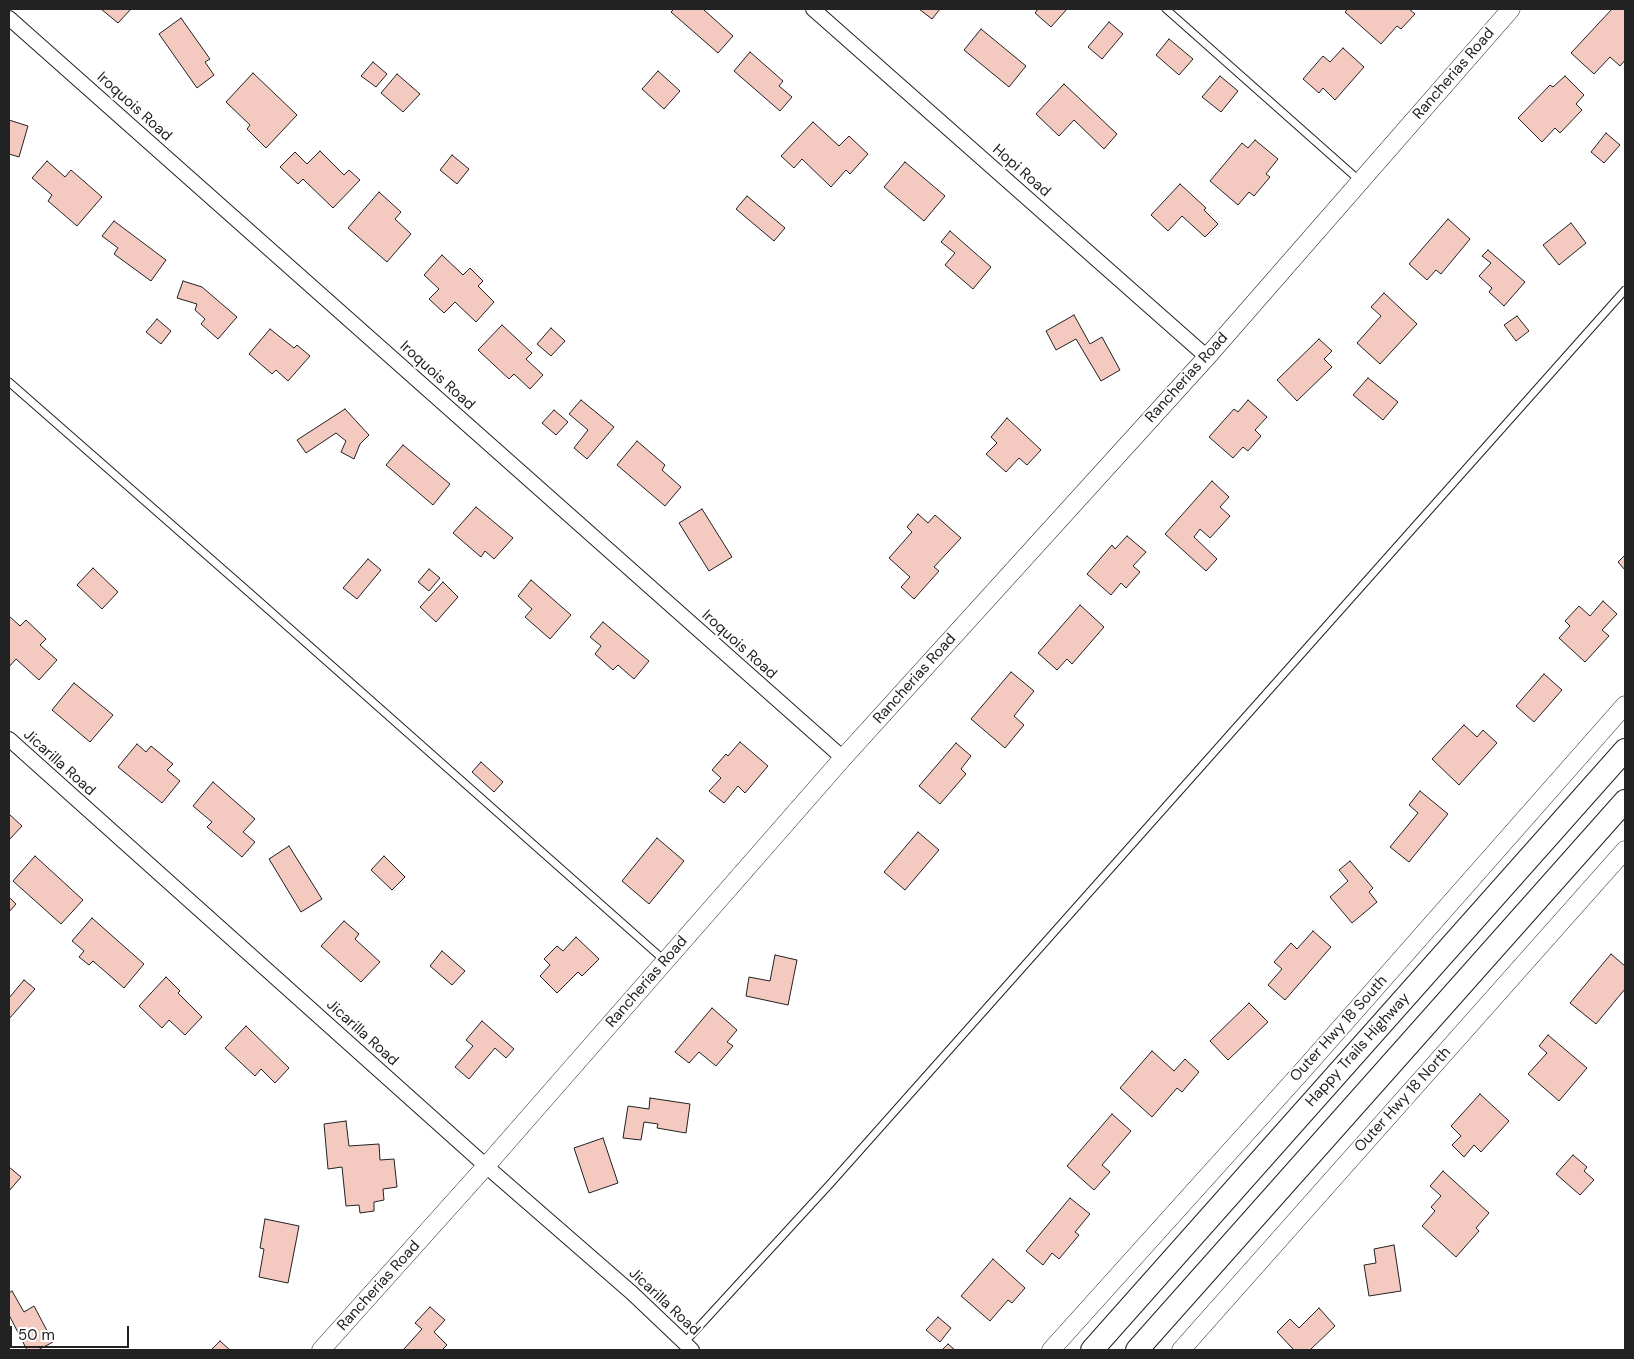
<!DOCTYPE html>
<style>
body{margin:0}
#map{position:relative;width:1634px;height:1359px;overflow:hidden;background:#fff;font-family:"DM Sans",sans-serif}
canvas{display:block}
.frame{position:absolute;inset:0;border:10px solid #222;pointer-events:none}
.scale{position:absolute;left:10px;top:1326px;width:119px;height:22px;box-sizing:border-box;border:2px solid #222;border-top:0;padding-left:6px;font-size:15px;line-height:18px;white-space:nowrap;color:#222;-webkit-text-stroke:4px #fff;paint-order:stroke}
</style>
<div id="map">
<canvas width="1634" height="1359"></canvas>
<div class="frame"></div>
<div class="scale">50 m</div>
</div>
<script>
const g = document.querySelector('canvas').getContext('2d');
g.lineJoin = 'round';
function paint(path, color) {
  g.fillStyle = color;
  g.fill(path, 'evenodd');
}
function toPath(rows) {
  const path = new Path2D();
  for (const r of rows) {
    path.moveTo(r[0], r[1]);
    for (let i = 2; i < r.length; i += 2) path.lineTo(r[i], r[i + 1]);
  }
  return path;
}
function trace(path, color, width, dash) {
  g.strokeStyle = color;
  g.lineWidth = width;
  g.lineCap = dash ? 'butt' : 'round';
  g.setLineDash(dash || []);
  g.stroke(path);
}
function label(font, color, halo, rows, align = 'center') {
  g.font = font + ' "DM Sans",sans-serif';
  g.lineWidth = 4;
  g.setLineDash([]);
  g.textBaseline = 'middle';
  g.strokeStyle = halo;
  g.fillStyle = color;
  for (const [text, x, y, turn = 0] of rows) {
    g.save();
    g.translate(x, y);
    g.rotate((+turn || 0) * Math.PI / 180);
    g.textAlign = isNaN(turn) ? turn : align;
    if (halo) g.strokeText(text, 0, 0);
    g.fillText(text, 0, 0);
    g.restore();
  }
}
const building = toPath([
 [101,9,131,9,118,23,101,9],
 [674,9,703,9,733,36,718,53,671,12,674,9],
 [919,9,940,9,932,19,919,9],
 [1038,9,1067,9,1051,27,1035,13,1038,9],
 [1348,9,1409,9,1415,14,1401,29,1397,26,1381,44,1345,12,1348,9],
 [1612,9,1625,9,1625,60,1620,66,1610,57,1594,74,1571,53,1612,9],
 [181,18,210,59,205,62,214,75,197,88,159,34,181,18],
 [1109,22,1123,34,1102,59,1088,47,1109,22],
 [981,29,1026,66,1009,87,964,50,981,29],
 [1169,39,1193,59,1179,75,1156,55,1169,39],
 [1343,48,1364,67,1335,100,1323,88,1319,93,1303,79,1323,56,1330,62,1343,48],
 [750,52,783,81,779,86,792,97,780,111,734,71,750,52],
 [373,62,387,74,376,87,361,76,373,62],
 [658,71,680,91,664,109,642,89,658,71],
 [253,73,297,115,266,148,247,129,250,125,226,102,253,73],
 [397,74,420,94,403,112,381,93,397,74],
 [1220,76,1238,91,1221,112,1202,97,1220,76],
 [1565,76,1584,95,1576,104,1582,110,1560,133,1555,128,1542,142,1518,118,1550,85,1553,87,1565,76],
 [1064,84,1117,134,1104,149,1074,120,1059,136,1036,114,1064,84],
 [9,120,28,126,19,157,9,154,9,120],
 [813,122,839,146,849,136,868,154,850,174,846,170,831,187,802,159,794,168,781,156,813,122],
 [1606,133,1620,145,1604,163,1591,152,1606,133],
 [1255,140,1278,159,1266,174,1270,177,1254,196,1249,192,1238,205,1210,181,1242,143,1248,148,1255,140],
 [320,151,344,175,349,170,360,180,333,208,303,179,298,184,280,167,295,152,307,164,320,151],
 [452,155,469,169,457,184,440,170,452,155],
 [47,161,65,177,71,170,102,197,77,226,48,201,52,195,32,178,47,161],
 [905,162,945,196,924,221,884,187,905,162],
 [1180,184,1206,208,1204,210,1218,224,1205,237,1182,216,1168,231,1151,215,1180,184],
 [379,192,401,212,395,219,411,234,387,262,348,228,379,192],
 [747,196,785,228,774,241,736,209,747,196],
 [1448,219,1470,239,1441,274,1436,270,1427,280,1409,264,1448,219],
 [114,221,166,260,151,281,114,254,118,248,102,236,114,221],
 [1571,223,1586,243,1559,265,1543,245,1571,223],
 [950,231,991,267,973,289,945,265,955,253,941,242,950,231],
 [1488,250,1525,282,1504,306,1489,292,1492,288,1479,276,1491,263,1482,256,1488,250],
 [442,255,463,275,470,268,483,281,478,286,494,302,476,322,455,302,444,313,429,299,439,289,424,275,442,255],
 [183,281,202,287,237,317,218,339,201,324,205,319,195,310,197,304,177,298,183,281],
 [1384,293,1417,324,1380,364,1357,343,1381,316,1371,307,1384,293],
 [1074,315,1090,344,1102,337,1120,370,1101,381,1076,339,1056,350,1046,331,1074,315],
 [1517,316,1529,331,1516,341,1504,325,1517,316],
 [157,319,171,331,161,344,146,332,157,319],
 [502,325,532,353,526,359,543,375,530,389,514,374,509,379,478,350,502,325],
 [551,328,565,341,551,356,537,344,551,328],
 [270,329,294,348,297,345,310,356,288,381,276,370,272,374,249,354,270,329],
 [1319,339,1332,351,1324,359,1332,367,1297,401,1277,380,1319,339],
 [1368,378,1398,402,1383,420,1353,395,1368,378],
 [581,400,614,427,587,459,574,448,588,430,569,414,581,400],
 [1248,400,1267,417,1255,430,1261,436,1248,451,1243,447,1233,458,1209,437,1234,409,1238,412,1248,400],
 [345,409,369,435,360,444,354,459,341,452,346,441,336,433,306,453,297,440,345,409],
 [554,410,568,422,556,435,542,423,554,410],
 [1007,418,1041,450,1027,465,1019,458,1006,472,986,454,997,443,991,437,1007,418],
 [637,441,665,465,662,470,681,487,665,506,617,465,637,441],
 [403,445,450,484,433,505,386,465,403,445],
 [1212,481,1229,497,1220,507,1230,516,1210,538,1200,529,1194,537,1217,559,1206,571,1165,534,1212,481],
 [476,507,513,538,494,559,485,551,481,557,453,533,476,507],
 [702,509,732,557,709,571,679,523,702,509],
 [918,514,928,523,935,515,961,538,934,567,939,571,914,599,901,587,910,577,889,558,912,532,907,527,918,514],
 [1127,536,1146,552,1133,566,1140,572,1126,588,1121,583,1111,595,1087,574,1112,545,1115,549,1127,536],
 [1625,555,1625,570,1618,562,1625,555],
 [368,559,381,570,357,599,343,588,368,559],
 [93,568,118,592,102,609,77,585,93,568],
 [429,569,440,578,429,591,418,582,429,569],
 [531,580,571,615,550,639,525,617,532,609,518,596,531,580],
 [443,582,458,597,436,622,420,607,443,582],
 [1603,601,1617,614,1602,630,1609,636,1585,662,1559,638,1570,626,1565,621,1579,606,1590,616,1603,601],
 [1080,605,1104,627,1072,664,1067,659,1057,670,1038,653,1080,605],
 [9,616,20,626,26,620,46,639,40,645,57,660,39,680,16,659,9,667,9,616],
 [603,622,649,661,634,679,618,665,613,670,595,654,601,646,590,637,603,622],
 [1011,672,1034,691,1014,716,1024,725,1005,748,971,719,1011,672],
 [1544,674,1562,690,1534,722,1516,706,1544,674],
 [74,683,113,715,90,742,52,710,74,683],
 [1464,725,1477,737,1483,730,1497,743,1459,785,1432,759,1464,725],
 [740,742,768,766,745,793,738,786,724,803,709,791,721,778,712,770,726,754,728,756,740,742],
 [956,743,971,756,961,769,966,774,940,804,919,786,956,743],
 [137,744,146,752,151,746,173,764,167,770,180,781,162,803,118,767,137,744],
 [481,762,503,782,494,792,472,772,481,762],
 [213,782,255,819,243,832,255,842,242,857,207,827,212,822,193,806,213,782],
 [1420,791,1448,814,1409,862,1390,847,1418,813,1409,805,1420,791],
 [9,814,22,826,9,840,9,814],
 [918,832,939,850,905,890,884,872,918,832],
 [657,838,684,861,649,904,622,881,657,838],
 [289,846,322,899,301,912,269,859,289,846],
 [35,856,83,900,61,924,13,881,35,856],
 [384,856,405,877,392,890,371,870,384,856],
 [1350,861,1373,888,1369,892,1377,902,1352,923,1330,897,1348,881,1339,870,1350,861],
 [9,897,16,904,9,912,9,897],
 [92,918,144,964,124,988,93,961,89,965,79,957,84,951,72,941,92,918],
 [344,921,359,934,355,939,380,962,361,982,321,946,344,921],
 [1313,931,1331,947,1285,1000,1268,985,1282,969,1274,962,1291,943,1297,949,1313,931],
 [576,937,599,959,582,976,578,972,557,993,540,976,550,965,544,959,557,946,563,951,576,937],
 [442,951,465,971,452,985,430,966,442,951],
 [1611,954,1625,966,1625,989,1596,1024,1570,1003,1611,954],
 [775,955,797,960,788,1005,746,996,749,977,770,981,775,955],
 [166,977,180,991,178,993,202,1017,185,1035,169,1020,162,1028,139,1006,166,977],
 [24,980,35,989,9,1019,9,998,24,980],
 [1249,1003,1268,1022,1228,1060,1210,1041,1249,1003],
 [712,1008,737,1030,727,1042,733,1046,716,1066,699,1052,689,1063,675,1052,712,1008],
 [482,1021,514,1049,506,1058,495,1048,469,1079,455,1067,473,1046,466,1040,482,1021],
 [246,1026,289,1068,275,1083,261,1069,255,1076,225,1048,246,1026],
 [1548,1035,1587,1068,1559,1101,1528,1074,1547,1053,1539,1046,1548,1035],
 [1152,1051,1174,1071,1185,1059,1199,1072,1182,1092,1177,1088,1152,1117,1120,1088,1152,1051],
 [1480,1094,1509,1121,1481,1152,1474,1145,1464,1157,1452,1145,1461,1136,1451,1126,1480,1094],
 [650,1098,690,1104,686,1133,657,1128,658,1124,644,1122,641,1140,623,1138,628,1106,649,1109,650,1098],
 [1112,1114,1131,1131,1102,1165,1110,1172,1094,1190,1067,1166,1112,1114],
 [346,1121,349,1146,379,1144,380,1160,394,1159,397,1187,383,1189,384,1200,374,1202,374,1211,360,1213,359,1205,346,1206,342,1167,328,1169,324,1124,346,1121],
 [603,1138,618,1183,589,1193,574,1148,603,1138],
 [1573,1155,1587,1167,1584,1171,1594,1180,1580,1195,1556,1174,1573,1155],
 [9,1167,21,1177,9,1191,9,1167],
 [1443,1171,1489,1213,1476,1228,1479,1231,1456,1257,1422,1226,1435,1211,1431,1207,1441,1196,1430,1186,1443,1171],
 [1070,1198,1090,1214,1075,1232,1079,1235,1059,1259,1052,1253,1043,1265,1026,1251,1070,1198],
 [265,1219,299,1226,288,1283,259,1277,264,1249,260,1248,265,1219],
 [1394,1245,1401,1291,1369,1296,1364,1265,1376,1263,1374,1249,1394,1245],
 [993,1259,1025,1288,1012,1303,1008,1300,990,1321,961,1296,993,1259],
 [12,1291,24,1312,34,1306,53,1342,38,1350,27,1350,9,1315,9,1293,12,1291],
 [430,1307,445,1320,434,1332,447,1345,442,1350,403,1350,422,1329,415,1323,430,1307],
 [1319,1308,1335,1326,1310,1350,1294,1350,1277,1332,1290,1319,1299,1328,1319,1308],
 [938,1317,951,1328,940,1342,926,1330,938,1317],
 [220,1341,230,1350,211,1350,220,1341],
 [948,1344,955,1350,942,1350,948,1344]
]);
const service = toPath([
 [1166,9,1360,181],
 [9,382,252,595,664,960],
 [684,1343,830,1184,1625,290]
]);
const minor = toPath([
 [813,9,1207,357],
 [9,18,843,758],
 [9,739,486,1166,632,1293,692,1350]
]);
const tertiary = toPath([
 [321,1350,486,1166,843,758,1207,357,1511,9],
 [1051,1350,1305,1068,1625,705],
 [1181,1350,1625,850]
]);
const primary = toPath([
 [1092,1350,1625,750],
 [1137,1350,1625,801]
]);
const streetNames = [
 ["Rancherias Road",1454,74,-49],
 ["Iroquois Road",134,107,42],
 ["Hopi Road",1021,171,41],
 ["Iroquois Road",437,376,42],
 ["Rancherias Road",1187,378,-48],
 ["Iroquois Road",739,645,42],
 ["Rancherias Road",915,679,-48],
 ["Jicarilla Road",59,763,42],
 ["Rancherias Road",647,982,-49],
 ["Outer Hwy 18 South",1339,1029,-48],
 ["Jicarilla Road",362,1033,42],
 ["Happy Trails Highway",1358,1050,-48],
 ["Outer Hwy 18 North",1403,1100,-48],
 ["Rancherias Road",379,1286,-48],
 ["Jicarilla Road",664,1302,43]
];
paint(building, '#f3c9c0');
trace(building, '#222', 1);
trace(service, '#222', 9);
trace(minor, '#222', 16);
trace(tertiary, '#222', 19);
trace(primary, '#222', 24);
trace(service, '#fff', 7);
trace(minor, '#fff', 14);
trace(tertiary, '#fff', 18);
trace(primary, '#fff', 22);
label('15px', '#222', '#fff', streetNames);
</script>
